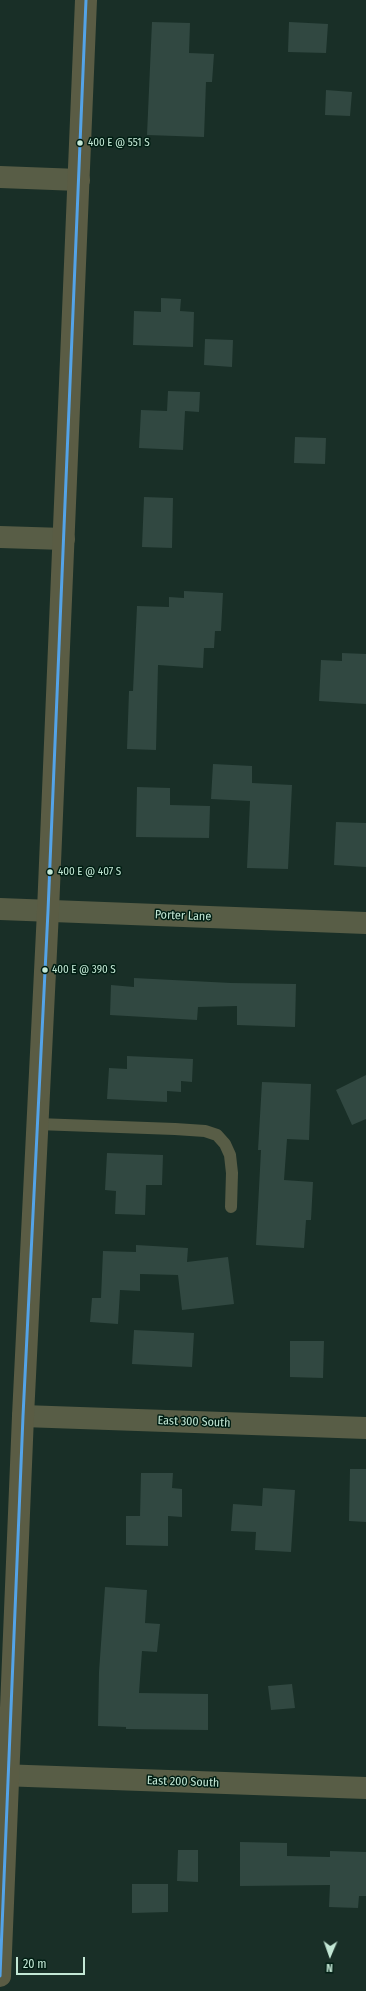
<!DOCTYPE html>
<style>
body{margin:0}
#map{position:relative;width:366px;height:1991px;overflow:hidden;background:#192f27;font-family:"Fira Sans Condensed",sans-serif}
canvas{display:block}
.north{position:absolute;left:310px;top:1935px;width:40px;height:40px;-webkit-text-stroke:3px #001e13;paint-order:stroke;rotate:182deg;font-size:11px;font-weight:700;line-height:16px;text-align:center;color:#c3e7d5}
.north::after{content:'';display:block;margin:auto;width:14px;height:18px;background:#c3e7d5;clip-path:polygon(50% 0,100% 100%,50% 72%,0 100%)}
.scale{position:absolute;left:16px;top:1957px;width:69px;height:18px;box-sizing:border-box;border:2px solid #c3e7d5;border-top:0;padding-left:5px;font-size:12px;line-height:14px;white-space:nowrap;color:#c3e7d5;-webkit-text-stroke:3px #001e13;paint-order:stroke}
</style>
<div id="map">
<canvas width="366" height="1991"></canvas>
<div class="north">N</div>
<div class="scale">20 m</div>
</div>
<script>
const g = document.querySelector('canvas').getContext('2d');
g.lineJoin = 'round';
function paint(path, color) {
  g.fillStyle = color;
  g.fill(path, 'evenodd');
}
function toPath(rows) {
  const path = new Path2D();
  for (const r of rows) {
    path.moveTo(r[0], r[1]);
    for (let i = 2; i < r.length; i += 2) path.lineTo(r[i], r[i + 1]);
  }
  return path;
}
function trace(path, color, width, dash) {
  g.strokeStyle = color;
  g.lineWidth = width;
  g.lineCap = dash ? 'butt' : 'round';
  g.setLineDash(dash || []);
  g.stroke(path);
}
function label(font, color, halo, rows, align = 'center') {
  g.font = font + ' "Fira Sans Condensed",sans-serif';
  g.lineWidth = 3;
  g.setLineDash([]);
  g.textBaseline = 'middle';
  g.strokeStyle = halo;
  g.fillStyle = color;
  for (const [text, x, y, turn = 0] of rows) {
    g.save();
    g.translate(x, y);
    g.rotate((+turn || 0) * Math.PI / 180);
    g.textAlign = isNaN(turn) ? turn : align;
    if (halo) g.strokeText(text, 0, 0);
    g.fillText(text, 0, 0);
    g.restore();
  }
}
const building = toPath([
 [152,22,190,23,189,53,214,54,212,82,206,82,204,137,147,135],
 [289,22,328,24,326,53,288,52],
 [326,90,352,92,350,116,325,115],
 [161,298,181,299,180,311,194,312,193,347,133,345,134,311,161,312],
 [205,339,233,340,232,367,204,365],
 [168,391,200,392,199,412,185,411,183,450,139,448,141,410,167,411],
 [295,437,326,438,325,464,294,463],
 [144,497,173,498,172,548,142,547],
 [184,591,223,593,221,631,215,631,214,648,204,648,203,668,158,665,156,750,127,749,129,691,133,691,137,606,169,607,169,597,184,598],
 [342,653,366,654,366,704,319,701,321,660,342,661],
 [213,764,252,766,252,783,292,785,288,869,247,868,250,801,211,799],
 [137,787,170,788,170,805,210,806,209,838,136,837],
 [336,822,366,823,366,867,334,865],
 [134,978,231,983,296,984,295,1027,237,1025,237,1006,198,1007,197,1020,110,1015,111,985,134,987],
 [127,1056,193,1059,192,1082,181,1081,181,1092,167,1091,167,1102,107,1099,109,1068,127,1069],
 [366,1075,366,1119,352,1125,336,1090],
 [262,1082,311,1084,309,1140,287,1139,284,1180,313,1182,311,1220,306,1220,304,1248,256,1245,261,1150,258,1150],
 [107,1153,163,1155,162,1185,146,1185,145,1215,115,1214,116,1191,105,1190],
 [136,1245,188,1248,187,1262,228,1257,234,1304,182,1310,178,1275,140,1274,140,1291,120,1290,118,1324,90,1322,92,1298,101,1298,103,1251,136,1252],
 [134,1330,194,1333,192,1367,132,1364],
 [290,1341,324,1341,323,1378,290,1377],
 [350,1469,366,1469,366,1522,349,1521],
 [141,1473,173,1473,172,1488,182,1489,182,1517,168,1516,168,1546,126,1545,126,1516,140,1516],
 [263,1488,295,1490,291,1552,255,1550,256,1532,231,1531,233,1504,262,1506],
 [105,1587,147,1590,145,1623,160,1624,157,1652,142,1651,139,1693,208,1694,208,1730,126,1729,126,1727,98,1726,99,1672],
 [292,1684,295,1708,271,1710,268,1686],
 [240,1842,287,1843,287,1856,330,1857,330,1851,366,1852,366,1896,359,1896,358,1908,329,1907,330,1885,240,1886],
 [178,1850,198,1850,198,1882,177,1881],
 [132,1884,168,1884,168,1912,132,1913]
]);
const lane = toPath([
 [37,1124,175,1129,205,1131,217,1135,225,1144,230,1155,232,1173,231,1207]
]);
const street = toPath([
 [0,177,79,180],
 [0,537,64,539],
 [0,909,366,923],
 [23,1416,366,1428],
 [0,1775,366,1788]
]);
const secondary = toPath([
 [0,1976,23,1416,48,911,86,0]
]);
const bus1 = toPath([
 [0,1976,23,1416,48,911,86,0]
]);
const markers = [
 [80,143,3.5,"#c3e7d5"],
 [50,872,3.5,"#c3e7d5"],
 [45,970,3.5,"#c3e7d5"]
];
const busNames = [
 ["400 E @ 551 S",88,143],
 ["400 E @ 407 S",58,872],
 ["400 E @ 390 S",52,970]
];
const streetNames = [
 ["Porter Lane",183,916,2],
 ["East 300 South",194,1422,2],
 ["East 200 South",183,1782,2]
];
paint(building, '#314841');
trace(lane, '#585d46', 12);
trace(street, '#585d46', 22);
trace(secondary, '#5a5c44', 22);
trace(bus1, '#53a3e8', 3);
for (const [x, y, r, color] of markers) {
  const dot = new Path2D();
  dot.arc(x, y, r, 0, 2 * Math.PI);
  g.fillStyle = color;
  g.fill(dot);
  trace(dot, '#001e13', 1.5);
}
label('11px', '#c3e7d5', '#001e13', busNames, 'left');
label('12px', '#c3e7d5', '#001e13', streetNames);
</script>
